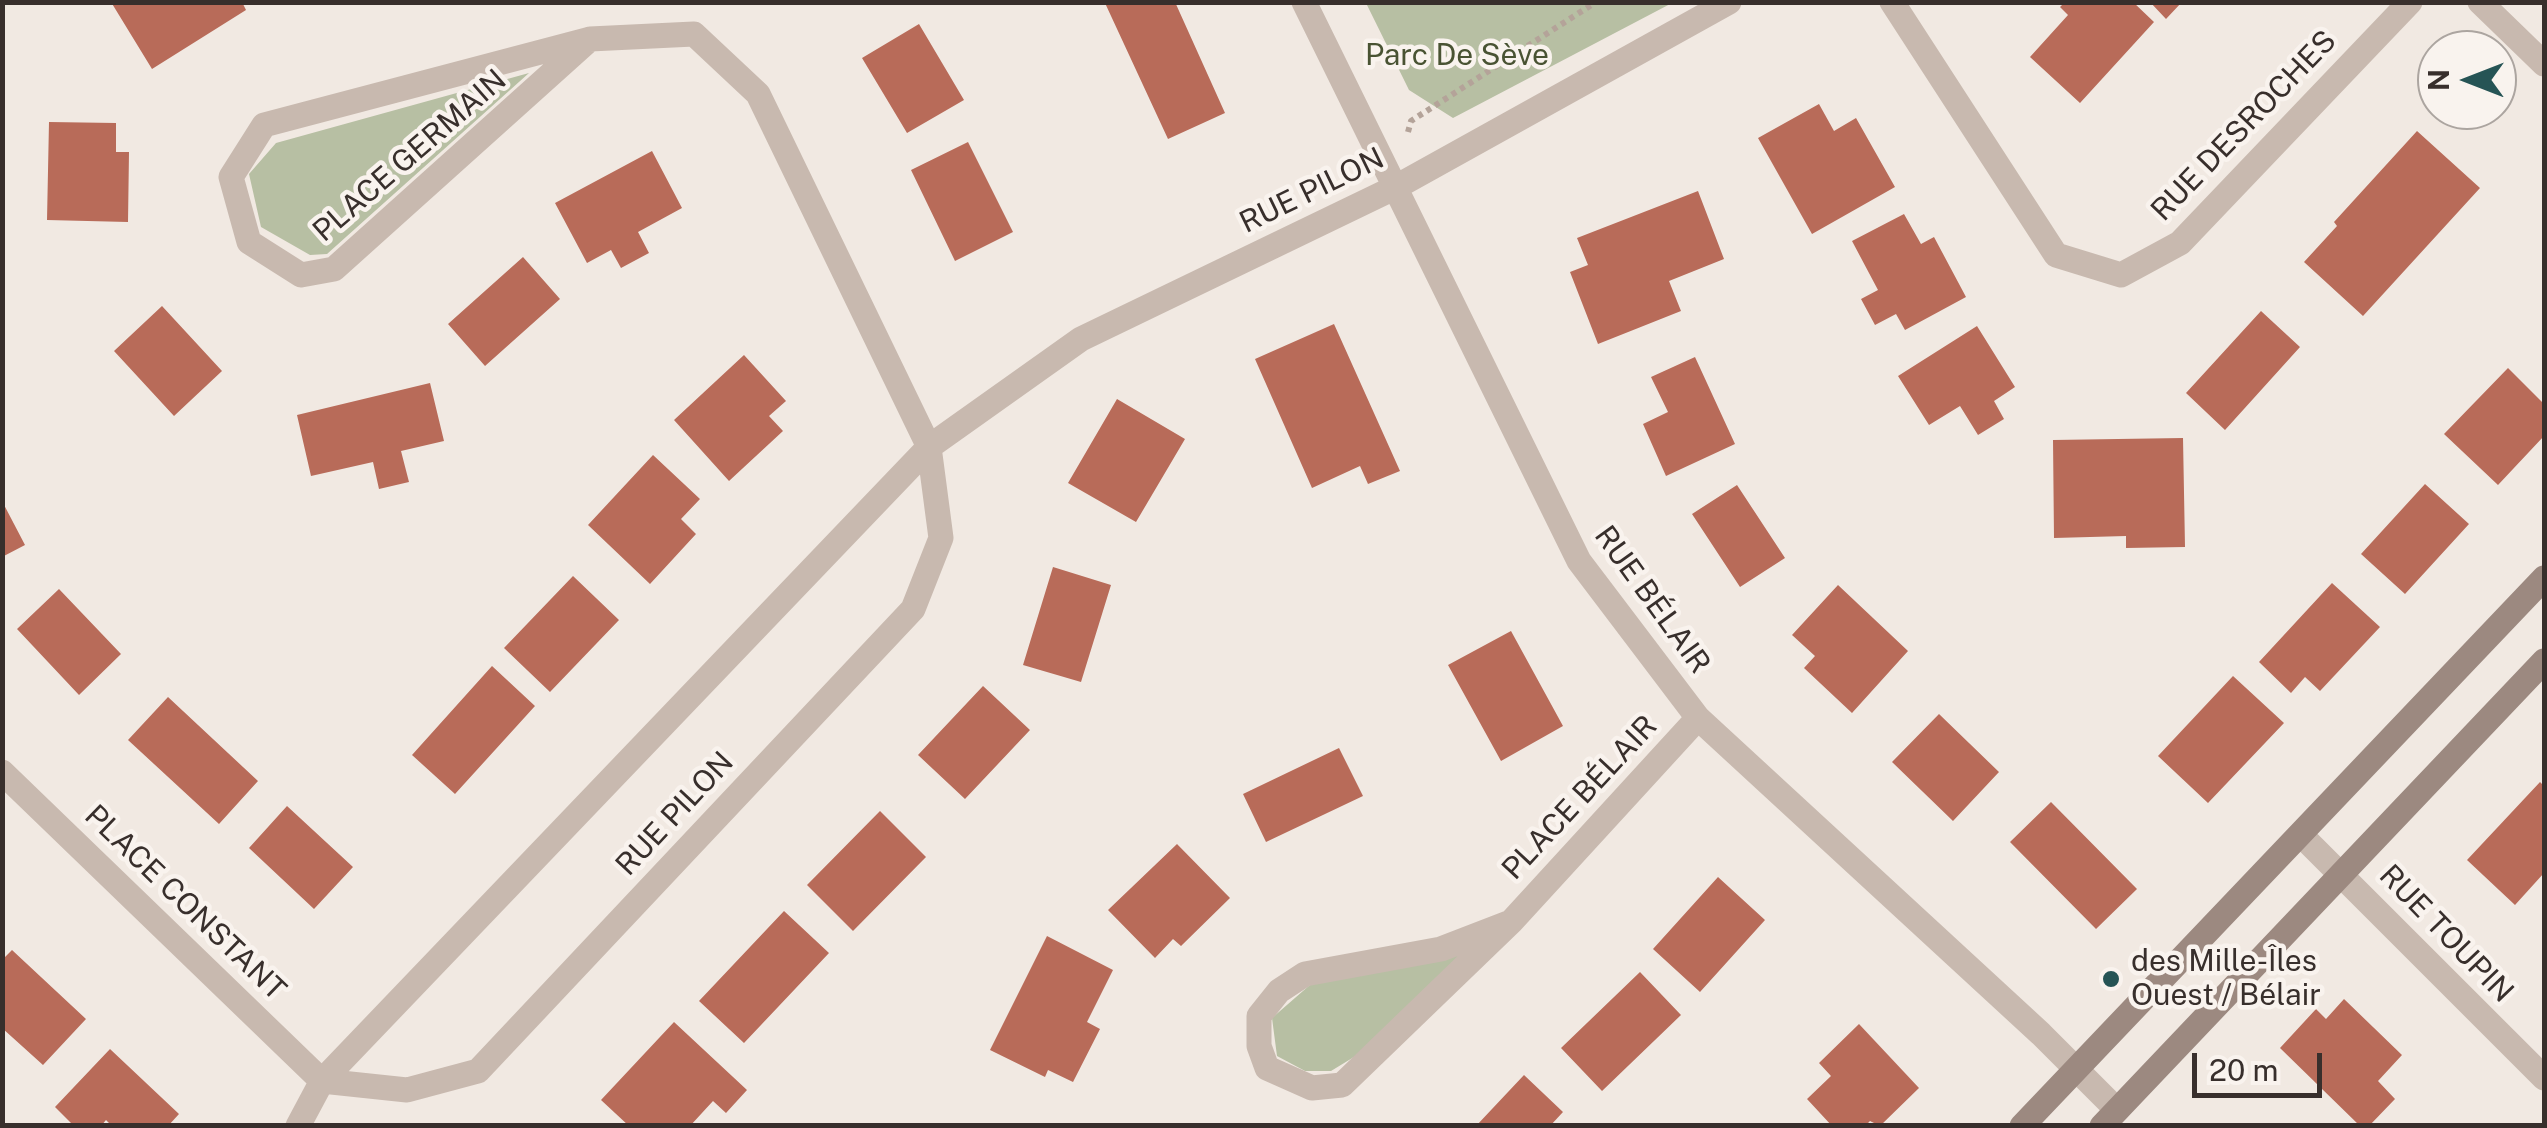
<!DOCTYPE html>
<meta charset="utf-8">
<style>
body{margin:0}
#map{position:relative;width:2547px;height:1128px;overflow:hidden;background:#f1e9e2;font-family:"Public Sans",sans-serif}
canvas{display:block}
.frame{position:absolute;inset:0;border:5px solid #382f2c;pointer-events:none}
.north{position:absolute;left:2417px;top:30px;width:100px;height:100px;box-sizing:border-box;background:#f9f3ee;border:2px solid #aca5a0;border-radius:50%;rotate:270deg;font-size:28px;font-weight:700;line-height:40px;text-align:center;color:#382f2c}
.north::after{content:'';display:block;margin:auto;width:35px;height:45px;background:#265455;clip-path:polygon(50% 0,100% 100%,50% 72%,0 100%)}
.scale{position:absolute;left:2192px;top:1053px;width:130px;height:45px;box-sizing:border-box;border:5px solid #382f2c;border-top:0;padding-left:12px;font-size:30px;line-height:35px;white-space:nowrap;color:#382f2c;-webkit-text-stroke:8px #f9f3ee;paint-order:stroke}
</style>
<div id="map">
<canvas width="2547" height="1128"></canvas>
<div class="frame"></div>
<div class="north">N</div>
<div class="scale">20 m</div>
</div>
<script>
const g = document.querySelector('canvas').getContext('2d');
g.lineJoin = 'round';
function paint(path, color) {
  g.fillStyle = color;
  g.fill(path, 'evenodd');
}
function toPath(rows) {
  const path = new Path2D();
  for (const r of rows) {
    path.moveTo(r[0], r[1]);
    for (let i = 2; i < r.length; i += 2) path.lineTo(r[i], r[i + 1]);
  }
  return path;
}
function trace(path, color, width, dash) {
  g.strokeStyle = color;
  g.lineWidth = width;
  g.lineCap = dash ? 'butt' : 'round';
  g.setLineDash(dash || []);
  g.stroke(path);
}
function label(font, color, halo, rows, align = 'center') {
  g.font = font + ' "Public Sans",sans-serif';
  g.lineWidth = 9;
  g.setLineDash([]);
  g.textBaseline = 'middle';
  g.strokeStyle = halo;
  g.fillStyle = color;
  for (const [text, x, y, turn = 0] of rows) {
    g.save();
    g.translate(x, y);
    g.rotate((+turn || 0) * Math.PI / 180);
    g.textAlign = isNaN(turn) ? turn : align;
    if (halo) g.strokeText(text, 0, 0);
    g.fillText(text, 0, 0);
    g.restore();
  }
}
const green = toPath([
 [1366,3,1672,3,1453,118,1409,90],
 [529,73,327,254,310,255,261,227,249,174,276,143],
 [1474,946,1354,1057,1331,1071,1305,1071,1277,1056,1272,1018,1311,984]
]);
const building = toPath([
 [111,2,242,2,246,10,152,69],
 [1175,2,1225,113,1168,139,1105,3],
 [2065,2,2133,2,2154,22,2080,103,2030,57,2068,15,2060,7],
 [2150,2,2182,2,2166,19],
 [919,24,964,100,907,133,862,58],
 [1819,104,1834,131,1856,118,1895,187,1812,234,1758,138],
 [49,122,116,123,116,152,129,152,128,222,47,220],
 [2417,131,2480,188,2363,316,2304,262,2337,226,2334,222],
 [968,142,1013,232,955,261,911,170],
 [652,151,682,208,638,232,649,253,621,268,611,250,587,263,555,203],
 [1698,191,1724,259,1669,281,1681,311,1598,344,1570,272,1588,265,1577,238],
 [1904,214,1921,244,1934,237,1966,297,1905,330,1896,314,1875,325,1861,299,1878,290,1852,241],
 [523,257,560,299,485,366,448,324],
 [162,306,222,371,174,416,114,351],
 [2261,311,2300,347,2225,430,2186,393],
 [1334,324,1400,471,1368,484,1360,466,1312,488,1255,359],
 [1977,326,2015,387,1994,401,2004,419,1978,435,1960,406,1929,425,1898,376],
 [744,355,786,401,769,416,783,431,729,481,674,420],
 [1695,357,1735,444,1666,476,1643,424,1668,412,1651,377],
 [2508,368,2544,404,2544,436,2498,485,2444,434],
 [430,383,444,441,401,451,409,482,379,489,373,462,311,476,297,415],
 [1117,399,1185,439,1136,522,1068,483],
 [2183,438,2185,547,2126,548,2126,536,2054,538,2053,440],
 [653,455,700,499,681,519,696,534,650,584,588,525],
 [2425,484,2469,524,2405,594,2361,554],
 [1737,485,1785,558,1740,587,1692,514],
 [2,501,25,545,2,557],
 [1053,567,1111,585,1081,682,1023,665],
 [573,576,619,620,550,692,504,648],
 [2332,583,2380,627,2320,691,2305,677,2291,693,2259,662],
 [1838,585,1908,651,1852,713,1804,668,1815,656,1792,635],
 [59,589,121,654,79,695,17,629],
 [1511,631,1563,726,1501,761,1448,665],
 [492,666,535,706,455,794,412,755],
 [2233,676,2284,723,2208,803,2158,756],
 [983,686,1030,730,965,799,918,755],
 [168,697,258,781,219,824,128,740],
 [1939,714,1999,772,1953,821,1892,762],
 [1339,748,1363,796,1266,842,1243,794],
 [2540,782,2544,786,2544,873,2515,905,2467,860],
 [2051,802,2137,889,2096,929,2010,842],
 [287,806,353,867,314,909,249,848],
 [880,811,926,857,853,931,807,885],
 [1177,844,1230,898,1181,946,1173,939,1155,958,1108,910],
 [1718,877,1765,920,1700,992,1653,949],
 [784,911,829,953,744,1043,699,1001],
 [1047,936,1113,970,1087,1022,1100,1029,1073,1082,1048,1070,1045,1077,990,1050],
 [12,950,86,1019,43,1065,2,1028,2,960],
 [1640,972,1681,1015,1602,1091,1561,1048],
 [2344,999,2402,1055,2378,1081,2395,1099,2369,1126,2360,1126,2280,1048,2316,1009,2326,1019],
 [674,1022,747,1090,726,1113,713,1101,690,1126,629,1126,601,1100],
 [1859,1024,1919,1088,1880,1126,1870,1121,1865,1126,1832,1126,1807,1099,1831,1076,1819,1063],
 [110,1049,179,1114,168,1126,112,1126,106,1120,101,1126,74,1126,55,1107],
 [1524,1075,1563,1112,1550,1126,1476,1126]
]);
const path = toPath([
 [1408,132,1411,121,1596,2]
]);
const street = toPath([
 [1304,2,1579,561,1698,718,2041,1034,2117,1110],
 [1892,2,2056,255,2121,275,2180,243,2410,2],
 [2480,2,2544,64],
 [2,772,322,1081,407,1090,478,1071,913,609,941,538,929,447,758,94,694,34,590,39,264,125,231,177,249,242,301,275,334,269,590,39],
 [2301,835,2544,1078],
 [1511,922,1342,1085,1312,1088,1267,1068,1259,1046,1259,1016,1279,991,1305,974,1441,949,1511,922,1698,718],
 [298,1126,322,1081,929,447,1081,339,1396,187,1729,2]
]);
const secondary = toPath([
 [2022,1126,2544,578],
 [2102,1126,2544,661]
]);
const markers = [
 [2111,979,10,"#265455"]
];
const parkNames = [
 ["Parc De Sève",1457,56]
];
const streetNames = [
 ["RUE DESROCHES",2244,126,-46],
 ["PLACE GERMAIN",410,156,-41],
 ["RUE PILON",1312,191,-26],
 ["RUE BÉLAIR",1652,600,54],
 ["PLACE BÉLAIR",1580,798,-47],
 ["RUE PILON",675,814,-47],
 ["PLACE CONSTANT",185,903,44],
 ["RUE TOUPIN",2446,934,46]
];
const poiNames = [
 ["des Mille-Îles",2131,962],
 ["Ouest / Bélair",2131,996]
];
paint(green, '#b7bfa3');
paint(building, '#b86b59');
trace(path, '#b4a399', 6, [5, 5]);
trace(street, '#c8b9af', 25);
trace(secondary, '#9c8980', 25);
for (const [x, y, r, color] of markers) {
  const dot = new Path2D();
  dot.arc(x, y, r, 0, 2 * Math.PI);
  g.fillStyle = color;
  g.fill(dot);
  trace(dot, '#f9f3ee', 4);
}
label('30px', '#495333', '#f9f3ee', parkNames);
label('30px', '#382f2c', '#f9f3ee', streetNames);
label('30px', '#382f2c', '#f9f3ee', poiNames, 'left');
</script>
